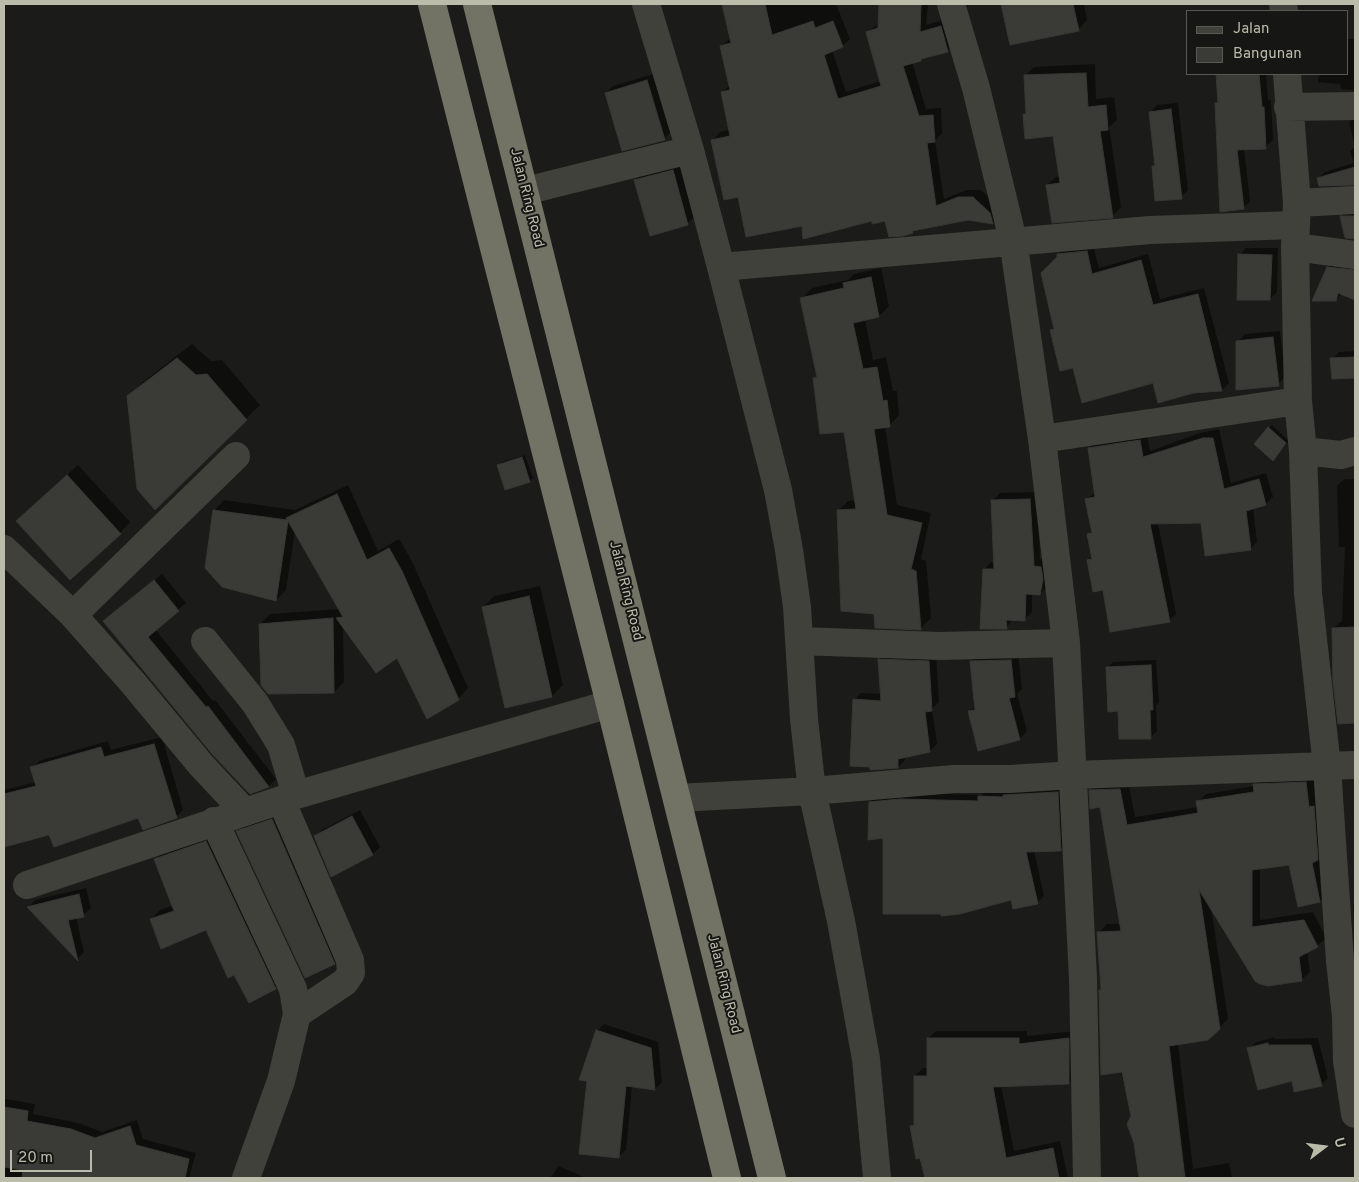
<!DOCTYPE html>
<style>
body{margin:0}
#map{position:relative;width:1359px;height:1182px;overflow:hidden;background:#1b1c19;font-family:Overpass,sans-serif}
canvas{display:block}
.frame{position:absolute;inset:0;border:5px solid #bcbcab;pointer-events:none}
.legend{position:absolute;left:1186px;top:10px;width:162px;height:65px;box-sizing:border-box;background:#161714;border:1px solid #585950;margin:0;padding:6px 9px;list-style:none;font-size:15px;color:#bcbcab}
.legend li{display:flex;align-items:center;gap:10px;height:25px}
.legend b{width:25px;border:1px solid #585950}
.north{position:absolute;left:1299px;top:1122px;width:50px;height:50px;-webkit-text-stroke:4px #161714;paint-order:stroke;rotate:75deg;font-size:14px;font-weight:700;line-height:20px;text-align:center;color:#bcbcab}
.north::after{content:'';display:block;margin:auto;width:18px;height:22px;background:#bcbcab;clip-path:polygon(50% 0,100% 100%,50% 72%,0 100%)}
.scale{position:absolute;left:10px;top:1150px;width:82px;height:22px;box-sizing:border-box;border:2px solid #bcbcab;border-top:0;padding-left:6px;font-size:15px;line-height:18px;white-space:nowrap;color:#bcbcab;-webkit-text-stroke:4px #161714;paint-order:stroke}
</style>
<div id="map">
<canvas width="1359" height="1182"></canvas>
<div class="frame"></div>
<ul class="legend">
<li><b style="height:6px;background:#40413a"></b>Jalan</li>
<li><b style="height:14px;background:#3a3b36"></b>Bangunan</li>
</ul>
<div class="north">U</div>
<div class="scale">20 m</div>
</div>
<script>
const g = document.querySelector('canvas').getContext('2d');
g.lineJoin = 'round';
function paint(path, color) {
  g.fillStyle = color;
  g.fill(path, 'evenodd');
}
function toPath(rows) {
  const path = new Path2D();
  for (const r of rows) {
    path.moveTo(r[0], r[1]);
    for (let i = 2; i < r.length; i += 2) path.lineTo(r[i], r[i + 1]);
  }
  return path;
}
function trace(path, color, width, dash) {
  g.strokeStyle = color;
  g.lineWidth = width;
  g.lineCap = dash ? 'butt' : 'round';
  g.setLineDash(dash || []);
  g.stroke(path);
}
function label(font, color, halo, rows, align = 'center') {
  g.font = font + ' Overpass,sans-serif';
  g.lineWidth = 4;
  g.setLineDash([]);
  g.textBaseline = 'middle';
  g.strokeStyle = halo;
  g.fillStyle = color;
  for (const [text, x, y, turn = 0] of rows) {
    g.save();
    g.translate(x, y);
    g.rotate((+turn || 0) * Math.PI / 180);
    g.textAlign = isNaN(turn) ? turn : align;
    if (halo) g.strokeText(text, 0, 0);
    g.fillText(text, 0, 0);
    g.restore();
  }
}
const shadow = toPath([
 [723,4,836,4,850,39,842,46,832,50,846,92,881,81,867,32,880,23,880,4,928,4,926,25,948,19,955,44,947,51,912,62,926,109,941,108,942,133,935,141,944,199,967,190,981,190,998,205,1000,215,993,223,968,218,916,229,912,232,886,219,873,219,739,196,713,140,720,132,730,130,722,93,730,85,721,46,731,38],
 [1002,4,1084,4,1087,20,1078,30,1010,43],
 [1348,39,1355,39,1355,90,1341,89,1340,84,1318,82,1319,74,1348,74],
 [1095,64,1096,99,1114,97,1117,120,1109,127,1121,207,1112,216,1047,185,1056,177,1060,176,1054,135,1024,115,1027,112,1025,76,1034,67],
 [654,74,671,132,664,139,606,93,613,86],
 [1218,74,1266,74,1268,100,1271,100,1273,140,1265,147,1244,148,1250,201,1243,208,1216,104,1219,101],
 [1178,103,1188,190,1181,197,1153,167,1156,165,1150,112,1157,105],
 [1355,116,1355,183,1318,178,1325,172,1354,163,1350,151,1355,147,1349,122],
 [680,164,694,217,687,224,635,180,642,173],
 [1355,213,1355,238,1346,237,1341,217,1344,214],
 [1093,245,1099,268,1148,254,1160,299,1204,288,1229,383,1222,390,1193,392,1154,381,1074,367,1051,330,1055,327,1058,254,1065,247],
 [1246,248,1278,248,1277,292,1270,299,1239,255],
 [1335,262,1355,264,1355,298,1342,293,1336,300,1328,268],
 [881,268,889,306,879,316,865,319,873,360,886,357,893,391,897,391,899,415,889,426,885,426,897,505,931,513,921,559,926,561,931,618,921,628,875,612,838,511,848,501,856,500,845,430,814,378,818,375,802,299,812,288,848,280,854,274],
 [1280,331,1285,377,1278,384,1238,342,1245,334],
 [192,344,211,361,222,360,260,405,155,508,129,396,143,382],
 [1355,351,1355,377,1333,378,1332,359,1339,352],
 [1272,425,1289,441,1276,456,1269,428],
 [1219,429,1231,483,1266,473,1273,497,1266,504,1253,508,1257,542,1250,549,1202,522,1158,523,1176,614,1169,621,1104,589,1088,561,1092,556,1089,534,1093,530,1086,500,1096,492,1089,448,1096,441,1147,434,1150,451,1200,433],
 [525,455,533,478,530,481,506,489,498,466,502,462],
 [78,465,130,522,120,533,29,510],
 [1344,479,1355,479,1355,709,1338,712,1333,628,1342,621,1345,547,1339,547,1337,486],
 [348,485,378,551,399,539,412,561,468,688,458,699,397,656,343,625,344,682,334,692,260,624,270,614,340,609,295,531,286,590,276,600,214,511,224,500,295,510],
 [1037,492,1040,559,1048,561,1047,587,1040,594,1032,593,1032,612,1024,620,1013,619,1006,628,984,570,991,562,995,563,993,500,1000,493],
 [162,574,186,603,155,629,213,701,215,700,276,779,269,786,250,793,105,621],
 [540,586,563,685,552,696,483,607,494,596],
 [886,653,936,655,939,702,932,709,937,744,930,751,905,756,905,760,898,767,854,700,861,693,882,694,879,660],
 [1018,653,1022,689,1017,694,1027,731,1020,739,969,712,976,705,971,661,978,654],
 [1156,660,1159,702,1156,706,1157,731,1150,738,1119,710,1107,668,1113,662],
 [162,737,183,810,176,817,139,816,4,846,4,790,36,782,32,768,39,761,108,741,111,750],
 [1314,775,1328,893,1320,901,1290,864,1260,868,1260,920,1313,912,1326,938,1317,946,1307,951,1310,972,1301,980,1211,907,1228,1019,1219,1028,1178,1044,1193,1169,1229,1163,1232,1178,1134,1178,1140,1175,1132,1116,1100,990,1102,988,1099,933,1107,924,1121,924,1101,806,1090,791,1099,782,1128,781,1135,817,1198,807,1198,802,1206,794,1254,786,1263,776],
 [1064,786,1067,843,1060,850,1034,850,1044,896,1038,902,1014,908,1012,898,885,837,870,802,877,796,908,793,981,795,986,790],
 [360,810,380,847,373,854,332,875,315,837,322,830],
 [280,813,341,957,334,964,238,832,245,825],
 [216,833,284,978,275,988,234,973,207,928,151,919,160,910,174,905,156,859,165,850],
 [86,888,91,908,83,915,76,917,84,952,78,959,29,907,35,900],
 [1355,902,1355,936,1353,904],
 [604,1024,658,1042,662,1082,655,1089,632,1086,626,1150,618,1157,597,1031],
 [936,1031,1027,1031,1027,1036,1076,1031,1077,1075,1069,1083,1001,1085,1014,1151,1060,1141,1068,1178,927,1178,911,1127,915,1122,915,1076,923,1068,929,1068,928,1039],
 [1275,1037,1275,1039,1318,1038,1328,1078,1321,1085,1293,1079,1249,1049,1256,1042],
 [6,1099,35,1104,33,1114,78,1123,102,1132,137,1120,143,1139,196,1153,189,1178,4,1178,4,1101],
 [559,1166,586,1178,550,1178]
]);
const building = toPath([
 [722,4,765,4,772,35,813,21,815,28,833,21,843,47,824,55,838,99,881,86,866,32,878,28,879,4,921,4,920,32,941,26,948,52,921,59,921,61,903,66,919,116,933,115,935,142,927,143,936,206,958,197,973,197,990,213,993,224,968,220,912,231,913,233,903,236,889,237,885,221,872,224,872,221,803,239,802,226,746,237,738,197,724,200,711,140,730,136,721,92,730,90,720,46,731,43,722,4],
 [1001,4,1073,4,1079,31,1010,45,1001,4],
 [1086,73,1088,107,1106,105,1108,130,1100,131,1113,218,1052,223,1046,185,1060,183,1053,136,1025,139,1023,114,1026,114,1024,75,1086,73],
 [1216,74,1259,74,1262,107,1264,107,1266,149,1237,150,1244,209,1220,212,1215,103,1218,103,1216,74],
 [647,80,665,140,622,151,605,93,647,80],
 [1171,109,1182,199,1155,201,1152,166,1155,166,1149,112,1171,109],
 [1355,167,1355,185,1319,186,1317,178,1355,167],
 [673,170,688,225,650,236,634,180,673,170],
 [1340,216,1355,216,1355,239,1345,238,1340,216],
 [1087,251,1092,274,1141,260,1153,305,1198,294,1222,391,1193,393,1158,403,1153,383,1082,403,1073,368,1060,371,1050,330,1054,329,1041,273,1057,257,1057,254,1087,251],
 [1238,254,1272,255,1270,300,1237,300,1238,254],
 [1327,267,1355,270,1355,300,1338,293,1336,301,1312,301,1327,267],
 [871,277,879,317,853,323,863,369,877,367,883,401,887,400,890,427,874,429,887,515,922,523,911,569,916,571,921,630,875,628,874,614,841,611,837,510,856,509,844,432,820,434,813,378,817,377,800,298,844,288,843,283,871,277],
 [1273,337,1279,386,1236,390,1236,341,1273,337],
 [1355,357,1355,378,1332,379,1330,358,1355,357],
 [177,358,196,375,207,374,247,420,155,510,137,489,127,396,177,358],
 [1268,427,1286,443,1273,461,1254,444,1268,427],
 [1203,438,1213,438,1224,489,1259,479,1266,505,1246,511,1251,550,1205,556,1201,523,1150,524,1170,622,1110,632,1103,590,1093,592,1087,560,1092,559,1087,534,1092,533,1085,499,1095,497,1088,448,1140,440,1143,457,1203,438],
 [522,457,530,482,505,490,497,465,522,457],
 [67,475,121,534,70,580,16,521,67,475],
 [337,494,367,560,389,548,402,571,459,700,427,719,397,658,376,673,336,618,343,617,288,521,276,601,222,587,205,568,213,510,287,520,286,518,337,494],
 [1030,499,1034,566,1041,567,1043,579,1040,595,1026,594,1025,621,1006,620,1007,629,980,629,983,569,994,569,991,500,1030,499],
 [154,580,179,611,148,637,206,707,208,706,269,787,250,794,213,755,103,621,154,580],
 [529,596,552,697,505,708,482,607,529,596],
 [333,618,334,693,268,694,261,685,259,624,333,618],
 [1355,627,1355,723,1338,724,1333,682,1332,628,1355,627],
 [878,659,929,661,932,711,925,712,930,752,898,759,898,768,870,770,870,767,850,766,853,699,881,701,878,659],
 [1011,660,1015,697,1009,698,1020,740,978,751,968,711,975,710,970,661,1011,660],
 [1151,665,1153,710,1150,710,1151,739,1119,739,1118,711,1108,712,1106,667,1151,665],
 [154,744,177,818,143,830,138,818,54,847,49,835,4,847,4,794,36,786,30,767,101,747,104,757,154,744],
 [1306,782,1309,807,1314,806,1318,860,1312,863,1320,902,1298,907,1289,865,1252,870,1252,927,1304,920,1318,947,1299,957,1302,981,1268,986,1260,984,1255,981,1199,890,1220,1029,1208,1040,1169,1046,1185,1178,1139,1178,1134,1143,1127,1124,1131,1116,1122,1072,1101,1075,1099,990,1101,990,1097,932,1121,931,1100,807,1090,809,1089,790,1120,789,1127,825,1198,813,1196,801,1254,792,1253,784,1306,782],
 [1058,792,1061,851,1026,852,1038,904,1013,909,1011,900,960,914,941,916,941,914,883,914,883,838,868,840,869,802,900,799,978,801,978,796,1003,797,1003,795,1058,792],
 [352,816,373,855,331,877,314,836,352,816],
 [272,819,335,964,305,978,236,831,272,819],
 [206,841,276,989,249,1003,234,975,228,978,206,930,161,949,150,919,174,911,154,859,206,841],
 [79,894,84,917,68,920,78,961,27,907,79,894],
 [596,1030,651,1048,655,1090,626,1086,619,1158,579,1154,587,1081,579,1080,596,1030],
 [927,1038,1019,1038,1019,1044,1069,1038,1069,1084,993,1087,1006,1158,1053,1148,1059,1178,925,1178,920,1158,916,1159,910,1126,914,1125,914,1076,927,1076,927,1038],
 [1268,1043,1268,1045,1311,1045,1322,1086,1294,1092,1292,1081,1258,1090,1247,1048,1268,1043],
 [4,1107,28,1111,27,1121,71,1129,95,1138,130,1126,136,1145,189,1159,185,1178,22,1178,23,1170,4,1167,4,1107]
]);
const minor = toPath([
 [646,4,690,150,721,267,778,490,789,550,797,607,804,719,812,791,841,921,866,1059,877,1178],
 [951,4,976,88,1013,240,1042,439,1066,643,1083,978,1087,1178],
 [1283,4,1284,11],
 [1287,74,1297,203,1295,247,1298,401,1303,451,1308,593,1327,767,1340,961,1346,1016,1347,1061,1355,1114],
 [1288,107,1355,106],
 [525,191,690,150],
 [1297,203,1355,200],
 [1295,247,1355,255],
 [721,267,1150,230,1295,225],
 [1042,439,1298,401],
 [1303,451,1341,455,1355,451],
 [4,549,73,615,133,683,201,765,244,811],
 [73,615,236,456],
 [205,641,255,703,281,745,296,795],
 [800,641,939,646,1066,643],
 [677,798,812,791,954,779,1010,779,1074,775,1355,765],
 [281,800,350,960,351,973,345,982,297,1014],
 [214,821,293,989,297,1014,281,1081,246,1178],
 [27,885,296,795,610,704]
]);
const highway = toPath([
 [432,4,610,704,727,1178],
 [477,4,772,1178]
]);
const streetNames = [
 ["Jalan Ring Road",526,198,76],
 ["Jalan Ring Road",625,591,76],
 ["Jalan Ring Road",723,984,76]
];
paint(shadow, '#0007');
paint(building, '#3a3b36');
trace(building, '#363833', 1);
trace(minor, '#40413a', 28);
trace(highway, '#727365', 28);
label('14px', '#bcbcab', '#161714', streetNames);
</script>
